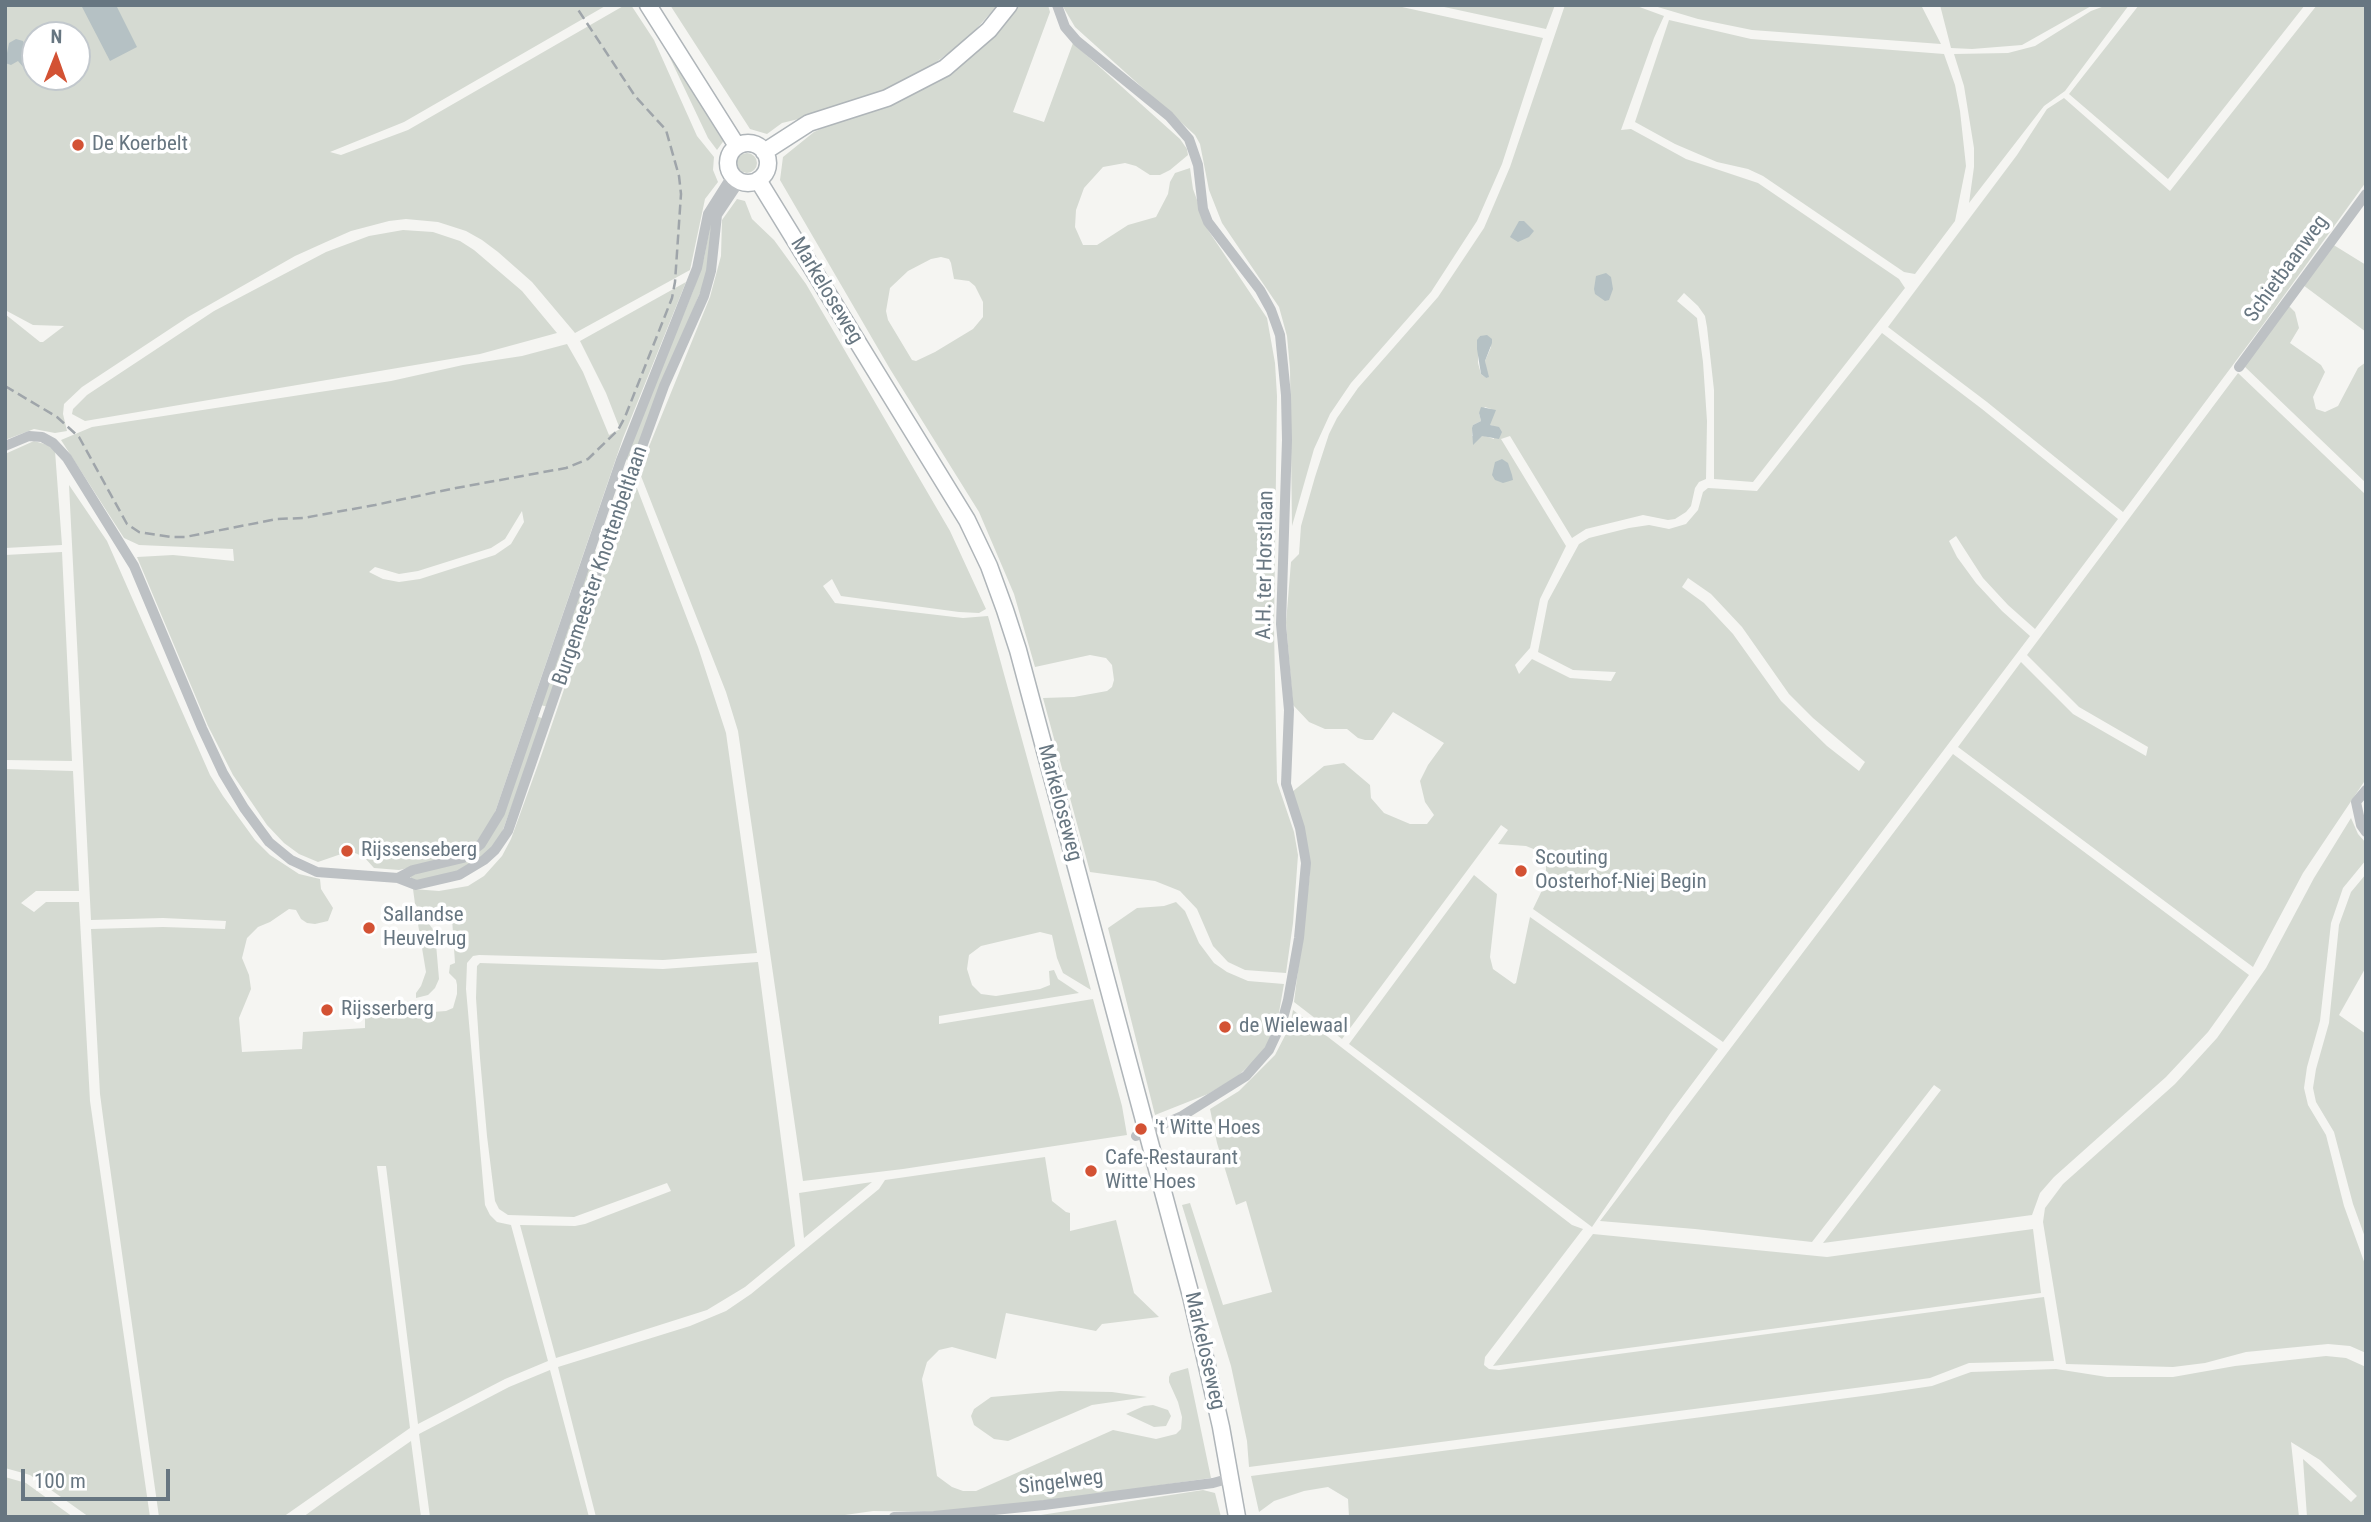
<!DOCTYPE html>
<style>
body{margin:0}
#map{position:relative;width:2371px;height:1522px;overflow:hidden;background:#f5f5f2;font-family:"Roboto Condensed",sans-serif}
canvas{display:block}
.frame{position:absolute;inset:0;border:7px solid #677681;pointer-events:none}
.north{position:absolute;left:21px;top:21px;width:70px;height:70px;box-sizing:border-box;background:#fff;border:2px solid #c2c8cd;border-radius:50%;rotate:1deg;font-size:19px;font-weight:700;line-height:28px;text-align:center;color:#677681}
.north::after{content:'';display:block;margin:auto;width:24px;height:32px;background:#d35234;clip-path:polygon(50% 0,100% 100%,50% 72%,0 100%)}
.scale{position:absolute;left:21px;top:1469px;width:149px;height:32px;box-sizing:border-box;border:4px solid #677681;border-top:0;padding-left:9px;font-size:21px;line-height:24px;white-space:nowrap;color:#677681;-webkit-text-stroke:5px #fff;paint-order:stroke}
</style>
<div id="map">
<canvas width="2371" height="1522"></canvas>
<div class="frame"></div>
<div class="north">N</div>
<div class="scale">100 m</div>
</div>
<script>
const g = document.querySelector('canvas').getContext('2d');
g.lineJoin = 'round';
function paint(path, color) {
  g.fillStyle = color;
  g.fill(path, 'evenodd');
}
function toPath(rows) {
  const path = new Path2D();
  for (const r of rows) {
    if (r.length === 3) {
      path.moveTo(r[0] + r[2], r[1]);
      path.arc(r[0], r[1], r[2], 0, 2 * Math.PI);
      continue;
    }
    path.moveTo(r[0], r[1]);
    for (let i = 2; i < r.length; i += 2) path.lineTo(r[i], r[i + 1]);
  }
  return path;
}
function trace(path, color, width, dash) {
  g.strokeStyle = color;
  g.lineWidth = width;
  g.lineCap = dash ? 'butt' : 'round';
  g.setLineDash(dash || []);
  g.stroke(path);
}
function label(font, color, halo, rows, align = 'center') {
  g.font = font + ' "Roboto Condensed",sans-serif';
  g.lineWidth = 7;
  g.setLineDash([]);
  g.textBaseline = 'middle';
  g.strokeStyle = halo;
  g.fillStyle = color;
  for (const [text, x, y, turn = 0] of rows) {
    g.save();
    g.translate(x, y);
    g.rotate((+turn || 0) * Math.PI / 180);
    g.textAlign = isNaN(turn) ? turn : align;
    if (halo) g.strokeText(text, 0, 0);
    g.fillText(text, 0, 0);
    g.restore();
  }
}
const green = toPath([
 [5,5,607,5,404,122,330,152,341,155,408,130,625,5,631,5,654,40,697,136,714,157,713,170,718,182,705,199,690,270,575,333,532,282,498,252,482,240,466,231,438,222,406,219,389,221,351,231,326,242,295,256,188,317,82,387,64,404,63,414,67,431,55,433,34,429,5,440,5,314,40,342,43,342,64,326,33,325,5,310],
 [35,35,77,35,77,77,35,77],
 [670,5,998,5,966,40,924,71,875,94,830,107,807,117,782,123,767,134,750,129],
 [1014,5,1048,5,1050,12,1013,112,1044,122,1073,43,1180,139,1187,149,1188,155,1170,170,1160,175,1150,175,1136,166,1125,163,1103,167,1084,188,1076,210,1075,227,1083,245,1097,245,1128,225,1156,217,1168,194,1170,182,1175,173,1190,168,1193,189,1208,230,1267,318,1275,363,1277,396,1274,629,1277,782,1294,832,1298,855,1293,923,1286,973,1245,970,1228,962,1213,946,1197,909,1180,891,1155,881,1090,872,1043,698,1074,697,1107,691,1112,687,1114,680,1112,665,1106,658,1090,655,1035,667,1014,594,979,512,890,369,780,180,783,157,814,132,836,122,880,109,932,85,977,52,1001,26],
 [941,257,949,259,951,263,954,279,969,281,975,286,983,302,983,317,973,329,935,352,916,361,912,360,888,320,886,311,890,288,908,271,931,259],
 [1062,5,1393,5,1543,38,1502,164,1477,221,1431,292,1351,383,1330,414,1314,449,1292,526,1290,369,1287,336,1279,307,1222,223,1209,190,1200,144,1195,135,1075,27],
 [1435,5,1555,5,1546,29],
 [1565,5,1634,5,1664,16,1654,38,1621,130,1631,129,1686,159,1758,183,1899,279,1905,288,1753,482,1714,479,1714,390,1707,327,1705,316,1698,306,1684,293,1677,301,1697,318,1703,362,1707,421,1706,479,1699,482,1695,488,1691,506,1686,512,1675,519,1668,520,1643,515,1586,529,1572,538,1510,436,1501,439,1566,546,1540,599,1530,648,1515,665,1519,674,1532,659,1570,678,1611,681,1616,672,1573,670,1538,652,1548,601,1579,544,1589,538,1629,528,1649,525,1669,529,1686,524,1698,510,1703,492,1708,488,1757,491,1882,333,1982,409,2118,519,2035,629,2008,605,1983,578,1956,536,1949,541,1957,557,1976,583,2002,611,2030,636,1723,1042,1533,909,1546,882,1546,864,1536,850,1526,846,1498,844,1508,830,1501,825,1342,1039,1294,1002,1310,873,1292,792,1324,766,1344,763,1370,785,1371,798,1384,813,1410,824,1427,824,1434,815,1425,802,1420,781,1428,765,1444,743,1393,712,1373,740,1365,740,1358,738,1347,729,1325,729,1309,722,1293,705,1286,623,1291,562,1299,554,1301,526,1315,477,1329,434,1337,418,1358,388,1438,297,1484,228,1510,167],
 [1480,336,1491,347,1485,361,1486,378,1481,374,1478,363,1478,340],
 [1485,407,1491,409,1490,425,1493,426,1494,439,1485,436,1472,436,1473,425,1481,421,1479,413],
 [1688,578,1711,594,1742,627,1789,694,1813,718,1865,762,1859,771,1827,746,1781,701,1733,634,1704,603,1682,587],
 [1651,5,1921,5,1941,44,1752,30,1698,19],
 [1940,5,2093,5,2022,45,1972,49,1951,48],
 [2107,5,2129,5,2065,91,2044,106,1969,203,1974,167,1974,148,1964,86,1954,54,2008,53,2035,46,2091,11],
 [2139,5,2305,5,2168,179,2069,94],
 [2317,5,2366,5,2366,182,2262,326,2123,512,1987,402,1888,327,2017,155,2047,109,2064,98,2170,191],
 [1669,20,1751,39,1944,54,1955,85,1960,111,1966,166,1955,221,1915,274,1904,272,1763,176,1748,169,1717,162,1675,144,1635,122],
 [661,39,725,139,717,150,708,138],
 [747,163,10],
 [737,199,745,201,752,219,774,240,806,284,950,531,986,609,979,613,959,612,841,596,832,579,823,586,835,603,963,618,988,616,1091,990,1063,973,1057,958,1052,935,1040,932,981,946,969,955,967,969,972,985,981,994,996,996,1040,989,1050,985,1049,971,1054,970,1058,979,1079,993,939,1016,939,1024,1093,999,1122,1106,1127,1135,903,1169,803,1181,738,731,726,692,639,471,710,297,721,256,722,220],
 [712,217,707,275,631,465,625,457,693,291,704,258],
 [403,230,433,232,460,241,474,250,522,291,557,333,480,354,85,421,72,414,73,409,87,395,214,311,326,252,369,236],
 [2332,244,2366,265,2366,332,2303,285],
 [686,282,623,438,490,827,482,838,461,856,399,870,374,868,364,857,355,853,344,853,318,862,299,854,284,843,267,825,233,775,208,726,137,557,173,555,234,561,233,549,139,545,124,538,61,440,92,427,391,381,463,365,522,356,567,344,583,372,609,435,620,429,606,393,580,341],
 [522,511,524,522,511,544,495,555,420,579,399,582,383,579,369,572,375,567,399,574,418,571,491,548,505,539],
 [2288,305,2295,312,2299,328,2290,343,2321,365,2325,372,2313,397,2316,409,2325,412,2338,406,2358,368,2366,362,2366,483,2244,366],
 [2238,373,2366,495,2366,779,2303,873,2253,967,1958,747,2021,662,2073,714,2146,756,2148,747,2079,707,2027,655],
 [34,441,48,445,55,451,62,545,5,548,5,454],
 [635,483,698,647,726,733,757,953,663,960,479,955,473,956,467,963,466,989,485,1205,490,1215,497,1222,511,1225,548,1361,505,1379,418,1424,386,1166,377,1166,410,1428,283,1517,159,1517,105,1132,100,1094,91,929,163,927,225,929,226,921,163,918,91,920,69,485,107,541,210,775,223,796,255,840,270,855,299,874,320,879,321,889,333,908,328,921,315,924,307,923,301,919,296,910,289,909,270,922,258,927,247,938,242,958,249,975,251,989,239,1018,242,1052,302,1049,303,1032,365,1028,365,1017,446,1011,453,1008,457,994,457,985,456,980,449,973,450,965,455,963,452,918,430,917,422,912,415,904,413,889,439,891,468,886,484,876,502,856,511,839,539,762],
 [593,551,601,552,549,707,540,705],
 [62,552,72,761,5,760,5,555],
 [536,716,544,719,498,843,484,855,459,871,422,882,411,879,411,876,481,847],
 [1953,754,2249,975,2208,1032,2166,1077,2054,1177,2040,1193,2032,1215,1823,1243,1941,1090,1934,1085,1812,1242,1695,1229,1600,1221],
 [5,769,73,771,79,891,36,891,21,903,34,912,46,902,79,902,90,1101,150,1517,89,1517,30,1475,5,1468],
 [2351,818,2358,834,2366,843,2366,860,2343,888,2331,923,2320,1021,2307,1067,2304,1088,2308,1105,2326,1135,2344,1206,2366,1267,2366,1353,2350,1346,2328,1344,2246,1352,2205,1363,2173,1367,2066,1364,2043,1222,2045,1208,2063,1184,2175,1084,2217,1038,2266,968,2314,878],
 [2366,874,2366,967,2339,1015,2366,1034,2366,1240,2353,1204,2334,1132,2316,1102,2313,1088,2316,1069,2329,1023,2339,925,2351,892],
 [1474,875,1497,894,1490,957,1493,969,1514,984,1516,983,1530,917,1718,1049,1671,1112,1592,1227,1349,1044],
 [1176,902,1185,911,1199,943,1214,963,1227,972,1248,981,1284,984,1278,1018,1267,1045,1256,1059,1238,1076,1208,1094,1155,1115,1108,928,1137,908,1164,906],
 [417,918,429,924,435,932,439,979,435,988,428,995,416,998,416,993,421,986,426,972],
 [758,962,795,1246,745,1287,707,1310,556,1358,520,1225,575,1226,585,1224,671,1191,667,1183,574,1217,508,1215,499,1209,495,1201,487,1136,480,1058,476,998,477,966,480,963,663,969],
 [1293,1010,1559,1215,1572,1225,1583,1229,1485,1357,1484,1365,1489,1369,1499,1370,2044,1297,2054,1361,1969,1363,1930,1378,1909,1381,1249,1467,1247,1441,1231,1366,1182,1205,1190,1203,1223,1305,1272,1292,1246,1201,1236,1205,1217,1143,1210,1109,1239,1091,1275,1055,1290,1026],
 [1045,1157,1052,1201,1066,1212,1070,1213,1070,1231,1116,1220,1134,1293,1159,1317,1102,1324,1096,1331,1006,1313,996,1359,952,1347,939,1350,927,1362,922,1379,937,1476,952,1487,963,1491,976,1491,1113,1430,1156,1439,1176,1434,1181,1429,1182,1417,1178,1402,1169,1382,1169,1377,1171,1373,1188,1368,1211,1478,1020,1505,955,1512,873,1511,831,1517,596,1517,558,1367,690,1326,726,1311,751,1294,879,1189,885,1180],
 [872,1182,804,1238,799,1193],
 [2033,1229,2041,1293,1493,1366,1593,1234,1827,1257],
 [2326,1356,2346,1358,2366,1367,2366,1517,2307,1517,2303,1459,2351,1502,2357,1496,2320,1460,2291,1442,2299,1517,1349,1517,1348,1499,1328,1487,1304,1491,1274,1501,1259,1512,1251,1476,1878,1394,1932,1386,1971,1372,2056,1369,2107,1377,2173,1377,2235,1366],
 [550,1370,589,1517,430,1517,419,1434,509,1387],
 [1060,1391,1112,1392,1147,1397,1092,1405,1008,1441,994,1439,974,1425,971,1416,974,1409,991,1397],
 [1153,1405,1168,1410,1171,1416,1166,1426,1154,1427,1126,1414,1144,1406],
 [411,1441,421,1517,303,1517,332,1496],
 [5,1477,26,1483,73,1517,5,1517],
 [1203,1490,1215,1493,1221,1517,1028,1517]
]);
const water = toPath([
 [81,5,116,5,137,47,110,61],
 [16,39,23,41,27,50,35,55,34,71,24,68,18,61,11,65,5,63,9,43],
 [1519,221,1524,221,1534,231,1529,237,1518,242,1510,237],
 [1606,273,1611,277,1613,289,1609,300,1605,301,1595,294,1594,289,1596,276],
 [1487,335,1492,339,1492,343,1485,361,1489,377,1486,378,1481,374,1477,349,1477,340,1480,336],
 [1481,407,1496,410,1490,425,1499,427,1502,432,1499,439,1482,436,1473,445,1472,428,1473,425,1481,421,1479,413],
 [1502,459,1508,463,1512,475,1513,480,1503,483,1495,480,1492,475,1495,462]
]);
const street = toPath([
 [1057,5,1065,27,1077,41,1169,116,1189,139,1198,165,1203,209,1208,222,1260,290,1271,310,1280,335,1286,395,1287,440,1281,624,1289,710,1286,784,1300,828,1306,863,1299,938,1288,1000,1282,1022,1269,1050,1246,1076,1182,1116,1136,1136],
 [2239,367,2366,194],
 [5,446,29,436,42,437,53,443,67,458,134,566,202,728,223,773,244,808,269,842,291,860,317,872,398,878,416,885,459,875,484,860,495,850,508,831,605,549,664,386,704,296,711,271,717,215,739,182],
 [2366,790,2356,802,2361,825,2366,832],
 [398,878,413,870,463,858,481,844,500,813,621,460,697,268,708,214,732,176],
 [894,1517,934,1516,1044,1505,1213,1483,1231,1478]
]);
const secondary = toPath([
 [648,5,737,146],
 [748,163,20],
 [764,152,809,123,887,98,945,68,989,30,1009,5],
 [758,180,967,520,989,566,1005,610,1018,650,1191,1296,1221,1427,1237,1517]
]);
const rail = toPath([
 [5,386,57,417,79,437,127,524,139,532,171,537,185,537,277,519,303,518,375,505,456,488,566,468,588,459,618,430,625,417,672,298,675,282,681,194,679,176,666,130,635,96,575,5]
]);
const markers = [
 [78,145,7,"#d35234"],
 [347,851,7,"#d35234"],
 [1521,871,7,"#d35234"],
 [369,928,7,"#d35234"],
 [327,1010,7,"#d35234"],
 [1225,1027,7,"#d35234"],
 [1141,1129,7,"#d35234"],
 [1091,1171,7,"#d35234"]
];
const poiNames = [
 ["De Koerbelt",92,145],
 ["Rijssenseberg",361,851],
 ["Scouting",1535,859],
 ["Oosterhof-Niej Begin",1535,883],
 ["Sallandse",383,916],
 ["Heuvelrug",383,940],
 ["Rijsserberg",341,1010],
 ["de Wielewaal",1239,1027],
 ["'t Witte Hoes",1155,1129],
 ["Cafe-Restaurant",1105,1159],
 ["Witte Hoes",1105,1183]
];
const streetNames = [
 ["Schietbaanweg",2287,269,-54],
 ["Markeloseweg",826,291,59],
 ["A.H. ter Horstlaan",1266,565,-89],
 ["Burgemeester Knottenbeltlaan",601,566,-71],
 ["Markeloseweg",1059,803,75],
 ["Markeloseweg",1204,1351,77],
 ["Singelweg",1061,1483,-7]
];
paint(green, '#d5dad2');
paint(water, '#b5c1c4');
trace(secondary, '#afb5b9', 19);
trace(street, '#bdc1c4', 10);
trace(secondary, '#fff', 16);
trace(rail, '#9fa5aa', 2.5, [10, 5]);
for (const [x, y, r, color] of markers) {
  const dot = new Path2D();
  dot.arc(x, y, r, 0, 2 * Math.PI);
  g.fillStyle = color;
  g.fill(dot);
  trace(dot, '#fff', 2.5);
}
label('21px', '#677681', '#fff', poiNames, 'left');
label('21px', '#677681', '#fff', streetNames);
</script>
